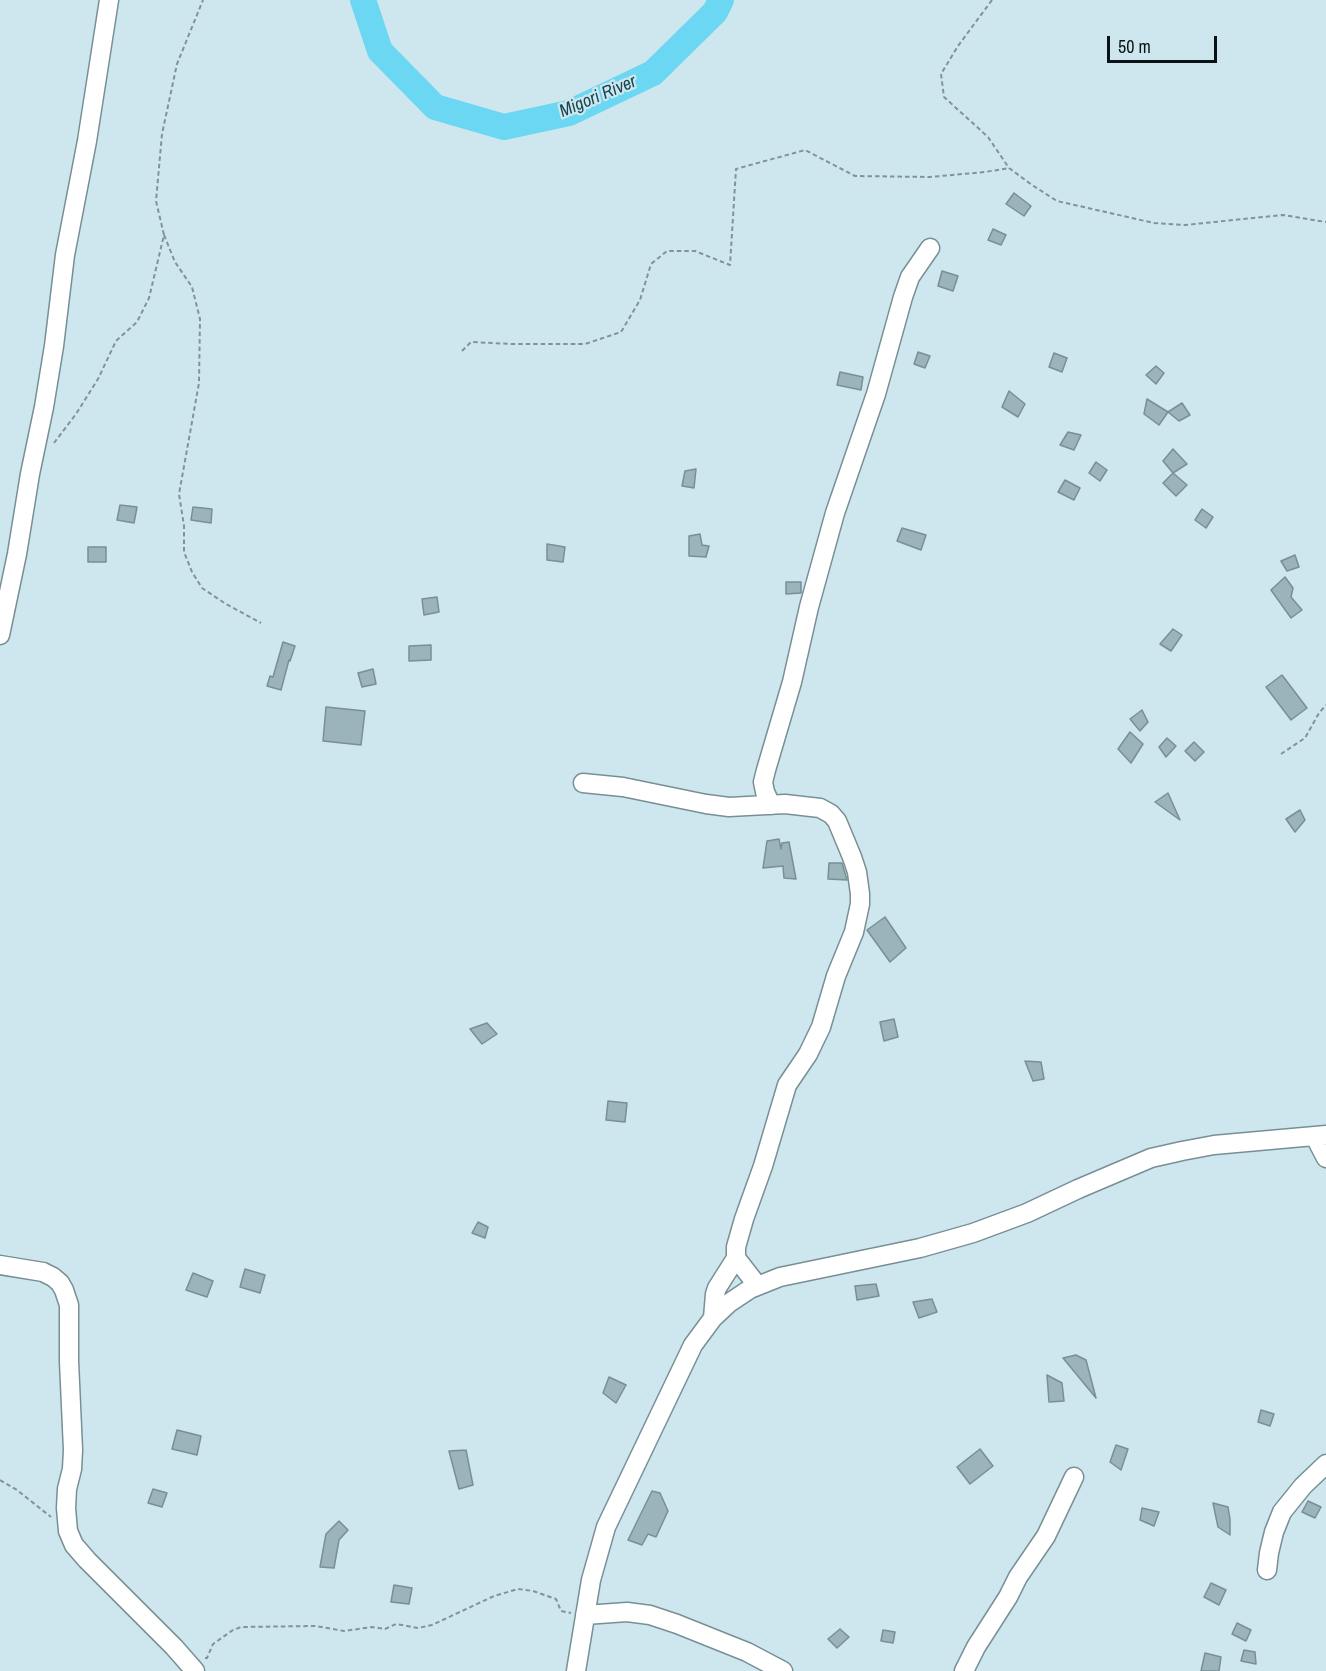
<!DOCTYPE html>
<style>
body{margin:0}
#map{position:relative;width:1326px;height:1671px;overflow:hidden;background:#cee7ee;font-family:"Archivo Narrow",sans-serif}
canvas{display:block}
.scale{position:absolute;left:1107px;top:36px;width:110px;height:27px;box-sizing:border-box;border:3px solid #0a1315;border-top:0;padding-left:8px;font-size:18px;line-height:21px;white-space:nowrap;color:#0a1315;-webkit-text-stroke:4px #cee7ee;paint-order:stroke}
</style>
<div id="map">
<canvas width="1326" height="1671"></canvas>
<div class="scale">50 m</div>
</div>
<script>
const g = document.querySelector('canvas').getContext('2d');
g.lineJoin = 'round';
function toPath(rows) {
  const path = new Path2D();
  for (const r of rows) {
    path.moveTo(r[0], r[1]);
    for (let i = 2; i < r.length; i += 2) path.lineTo(r[i], r[i + 1]);
  }
  return path;
}
function trace(path, color, width, dash) {
  g.strokeStyle = color;
  g.lineWidth = width;
  g.lineCap = dash ? 'butt' : 'round';
  g.setLineDash(dash || []);
  g.stroke(path);
}
function paint(path, color) {
  g.fillStyle = color;
  g.fill(path, 'evenodd');
}
function label(font, color, halo, rows, align = 'center') {
  g.font = font + ' "Archivo Narrow",sans-serif';
  g.lineWidth = 4.5;
  g.setLineDash([]);
  g.textBaseline = 'middle';
  g.strokeStyle = halo;
  g.fillStyle = color;
  for (const [text, x, y, turn = 0] of rows) {
    g.save();
    g.translate(x, y);
    g.rotate((+turn || 0) * Math.PI / 180);
    g.textAlign = isNaN(turn) ? turn : align;
    if (halo) g.strokeText(text, 0, 0);
    g.fillText(text, 0, 0);
    g.restore();
  }
}
const river = toPath([
 [363,0,380,51,435,107,504,127,569,113,653,73,715,12,721,0]
]);
const building = toPath([
 [1014,193,1031,206,1024,216,1006,204,1014,193],
 [993,229,1006,235,1001,245,988,240,993,229],
 [942,271,958,276,953,291,938,286,942,271],
 [918,352,930,356,925,368,914,364,918,352],
 [1054,353,1067,358,1062,372,1049,367,1054,353],
 [1156,366,1164,373,1156,384,1146,375,1156,366],
 [840,372,863,377,861,390,837,385,840,372],
 [1009,391,1025,404,1018,417,1002,407,1009,391],
 [1147,399,1168,412,1159,425,1144,414,1147,399],
 [1182,403,1190,415,1179,421,1168,412,1182,403],
 [1068,432,1081,435,1074,450,1060,445,1068,432],
 [1173,449,1187,464,1173,473,1163,461,1173,449],
 [1096,462,1107,470,1100,481,1089,473,1096,462],
 [696,469,694,488,682,486,685,471,696,469],
 [1173,473,1187,485,1176,496,1163,483,1173,473],
 [1065,480,1080,488,1074,500,1058,492,1065,480],
 [120,505,137,507,134,523,117,520,120,505],
 [193,507,212,509,211,523,191,520,193,507],
 [1202,509,1213,517,1206,528,1195,520,1202,509],
 [902,528,926,535,921,550,897,541,902,528],
 [700,534,702,545,709,546,706,557,689,556,689,536,700,534],
 [547,544,565,547,563,562,547,560,547,544],
 [88,547,106,547,106,562,88,562,88,547],
 [1295,555,1299,567,1287,571,1281,561,1295,555],
 [1285,577,1293,588,1291,597,1302,610,1291,618,1271,590,1285,577],
 [786,582,801,582,801,593,786,594,786,582],
 [437,597,439,612,424,615,422,599,437,597],
 [1173,629,1182,635,1171,651,1160,644,1173,629],
 [283,642,295,646,290,661,289,660,281,690,267,686,270,676,273,677,283,642],
 [431,645,431,660,409,661,409,646,431,645],
 [373,669,376,684,362,687,358,673,373,669],
 [1282,675,1307,708,1291,720,1266,687,1282,675],
 [326,707,365,711,361,745,323,741,326,707],
 [1142,710,1148,722,1140,731,1130,719,1142,710],
 [1130,732,1143,744,1131,763,1118,749,1130,732],
 [1167,738,1176,746,1166,757,1159,747,1167,738],
 [1194,742,1204,752,1195,761,1185,751,1194,742],
 [1168,793,1180,820,1155,802,1168,793],
 [1300,810,1305,820,1295,832,1286,819,1300,810],
 [779,839,781,849,782,843,789,842,796,879,784,878,783,866,763,868,767,841,779,839],
 [829,863,842,863,847,880,828,879,829,863],
 [885,917,906,948,890,962,867,930,885,917],
 [894,1019,898,1037,884,1041,880,1022,894,1019],
 [487,1023,497,1034,482,1044,470,1029,487,1023],
 [1025,1061,1041,1062,1044,1079,1033,1081,1025,1061],
 [608,1101,627,1103,625,1122,606,1120,608,1101],
 [478,1222,488,1227,485,1238,472,1233,478,1222],
 [245,1269,265,1275,260,1293,240,1287,245,1269],
 [193,1273,213,1281,207,1297,186,1290,193,1273],
 [876,1284,879,1296,857,1300,855,1286,876,1284],
 [932,1299,937,1312,919,1318,913,1302,932,1299],
 [1076,1355,1086,1360,1096,1398,1063,1358,1076,1355],
 [1047,1375,1062,1383,1064,1401,1049,1402,1047,1375],
 [609,1377,626,1385,616,1403,603,1393,609,1377],
 [1261,1410,1274,1414,1270,1426,1258,1422,1261,1410],
 [177,1430,201,1436,197,1455,172,1449,177,1430],
 [1116,1445,1128,1449,1121,1470,1110,1462,1116,1445],
 [980,1449,993,1466,970,1484,957,1467,980,1449],
 [466,1450,473,1485,459,1489,449,1451,466,1450],
 [153,1489,167,1493,162,1507,148,1503,153,1489],
 [652,1491,660,1493,668,1511,656,1537,648,1534,642,1545,628,1540,652,1491],
 [1308,1501,1321,1507,1315,1518,1302,1512,1308,1501],
 [1213,1503,1228,1507,1230,1519,1230,1535,1218,1527,1213,1503],
 [1142,1508,1159,1512,1154,1526,1140,1520,1142,1508],
 [339,1521,348,1530,339,1540,334,1568,320,1567,326,1534,339,1521],
 [1211,1583,1226,1590,1219,1605,1204,1597,1211,1583],
 [394,1585,412,1588,409,1604,391,1602,394,1585],
 [1237,1623,1251,1630,1246,1641,1232,1634,1237,1623],
 [840,1629,849,1637,837,1648,828,1639,840,1629],
 [883,1630,895,1632,893,1643,881,1641,883,1630],
 [1244,1650,1255,1652,1256,1664,1241,1661,1244,1650],
 [1205,1653,1221,1657,1219,1671,1201,1671,1205,1653]
]);
const path = toPath([
 [992,0,958,46,941,74,944,97,988,137,1009,168,1032,185,1057,201,1154,223,1185,225,1283,215,1326,222],
 [164,235,175,262,192,287,200,319,199,383,179,494,184,526,184,552,192,572,202,588,226,604,261,623],
 [462,351,471,342,512,344,585,344,621,332,640,300,651,264,667,251,695,251,730,265,736,169,805,150,855,176,930,177,985,172,1009,168],
 [54,443,76,414,98,379,116,341,137,322,149,298,164,235,156,201,162,134,177,64,203,0],
 [1281,754,1305,738,1319,713,1326,705],
 [0,1480,17,1490,51,1517],
 [205,1658,207,1658,213,1644,233,1630,241,1627,315,1626,344,1631,372,1627,385,1629,396,1624,418,1628,432,1625,494,1596,518,1589,533,1591,556,1599,561,1611,571,1613]
]);
const street = toPath([
 [0,635,17,554,30,474,44,407,54,346,65,255,87,141,109,0],
 [583,783,623,787,706,804,729,807,785,804,820,808,831,814,837,821,852,857,857,872,860,894,860,904,854,932,836,976,821,1027,808,1054,787,1085,763,1166,744,1219,736,1247,736,1258,757,1285],
 [771,805,765,792,763,782,766,770,792,682,809,607,835,513,876,394,903,297,910,277,930,248],
 [1315,1137,1326,1158],
 [0,1265,43,1272,53,1277,60,1283,64,1290,69,1305,69,1361,73,1450,72,1469,67,1489,66,1508,68,1531,74,1545,87,1560,174,1647,195,1671],
 [713,1318,715,1294,717,1288,736,1258],
 [1267,1570,1269,1553,1274,1532,1282,1512,1303,1486,1326,1464],
 [585,1615,627,1612,650,1615,677,1624,747,1652,783,1671],
 [576,1671,591,1580,606,1527,693,1345,713,1318,729,1303,750,1289,780,1277,920,1248,973,1233,1027,1213,1078,1189,1151,1158,1182,1151,1214,1145,1326,1135],
 [964,1671,976,1647,1008,1597,1018,1577,1046,1536,1074,1477]
]);
const waterNames = [
 ["Migori River",598,97,-23]
];
trace(river, '#6bd7f2', 26);
paint(building, '#9bb3ba');
trace(building, '#778f95', 1.5);
trace(street, '#778f95', 21);
trace(path, '#809398', 2, [4.5, 3]);
trace(street, '#fff', 18);
label('italic 18px', '#174752', '#cee7ee', waterNames);
</script>
